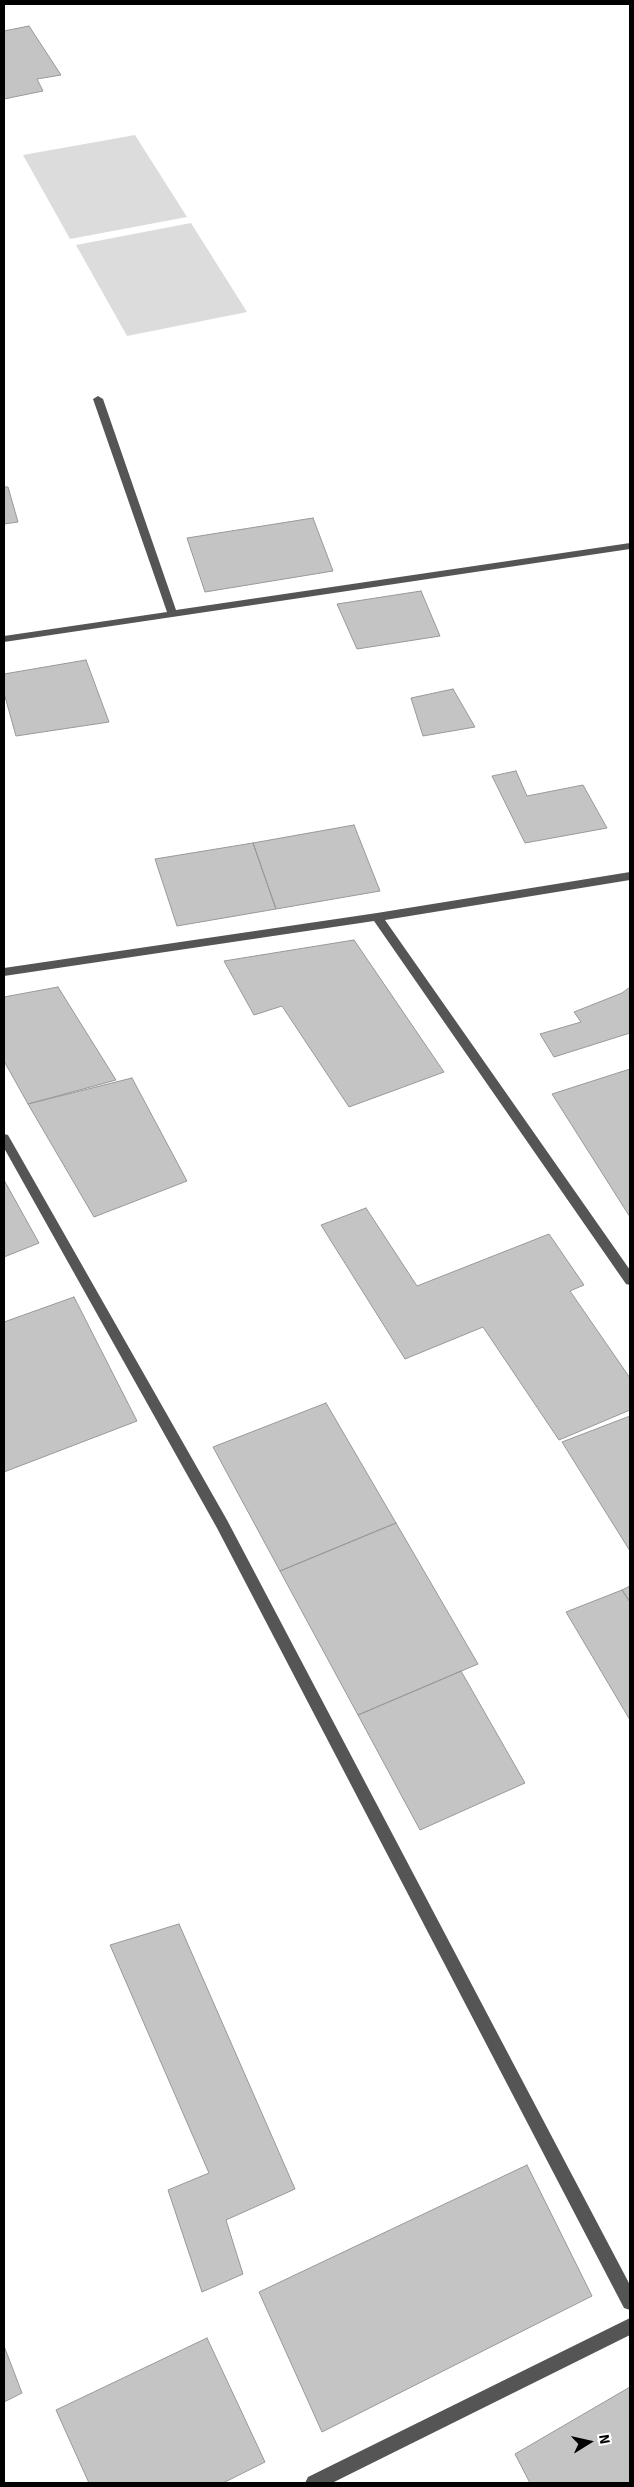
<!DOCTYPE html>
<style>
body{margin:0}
#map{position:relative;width:634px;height:2487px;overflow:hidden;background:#fff;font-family:Signika,sans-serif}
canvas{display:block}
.frame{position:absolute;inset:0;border:5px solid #000;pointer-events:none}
.north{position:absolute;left:564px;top:2417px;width:50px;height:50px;-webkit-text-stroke:4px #fff;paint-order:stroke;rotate:80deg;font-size:14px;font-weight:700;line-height:20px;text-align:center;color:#000}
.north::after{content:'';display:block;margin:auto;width:18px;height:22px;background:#000;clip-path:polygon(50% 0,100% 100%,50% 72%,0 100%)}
</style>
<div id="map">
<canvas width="634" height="2487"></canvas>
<div class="frame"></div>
<div class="north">N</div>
</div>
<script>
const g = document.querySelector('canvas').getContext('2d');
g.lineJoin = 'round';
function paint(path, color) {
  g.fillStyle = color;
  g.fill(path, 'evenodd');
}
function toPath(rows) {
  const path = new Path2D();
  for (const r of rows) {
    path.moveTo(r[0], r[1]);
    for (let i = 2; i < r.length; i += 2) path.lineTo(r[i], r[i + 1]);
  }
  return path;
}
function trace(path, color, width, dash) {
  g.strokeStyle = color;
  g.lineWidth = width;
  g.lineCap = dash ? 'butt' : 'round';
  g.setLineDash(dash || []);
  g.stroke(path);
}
const green = toPath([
 [135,135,187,217,70,239,23,155],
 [191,223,247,312,127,336,76,245]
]);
const building = toPath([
 [29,26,61,75,37,79,43,91,4,99,4,31,29,26],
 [4,487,8,487,18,522,4,524,4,487],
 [313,518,333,571,205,592,187,538,313,518],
 [421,591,440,636,357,649,337,604,421,591],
 [86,660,109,722,16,736,4,693,4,674,86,660],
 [453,689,475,727,423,736,411,698,453,689],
 [516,771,527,796,583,785,607,828,525,843,492,776,516,771],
 [354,825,380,891,276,909,253,843,354,825],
 [253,843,276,909,177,926,155,859,253,843],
 [354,940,444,1072,349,1107,282,1006,254,1015,224,961,354,940],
 [58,987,116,1080,28,1104,4,1061,4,997,58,987],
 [630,987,630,1033,554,1057,540,1034,581,1022,574,1012,622,993,630,987],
 [630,1069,630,1217,552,1094,630,1069],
 [132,1078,187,1181,94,1217,28,1104,132,1078],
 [4,1180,39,1243,4,1257,4,1180],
 [366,1208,417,1286,549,1234,584,1285,570,1291,630,1378,630,1410,559,1440,483,1327,405,1359,321,1225,366,1208],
 [74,1297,137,1421,4,1472,4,1322,74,1297],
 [326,1403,396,1523,280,1571,213,1447,326,1403],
 [630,1416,630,1551,562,1442,630,1416],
 [396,1523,478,1664,358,1715,280,1571,396,1523],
 [630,1586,630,1602,622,1590,630,1586],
 [622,1590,630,1602,630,1720,566,1612,622,1590],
 [461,1671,525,1783,420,1830,358,1715,461,1671],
 [179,1924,295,2189,226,2220,243,2274,202,2292,168,2190,209,2173,110,1945,179,1924],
 [527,2165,592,2296,322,2432,259,2292,527,2165],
 [207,2338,265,2462,223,2483,89,2483,56,2410,207,2338],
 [4,2346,22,2393,4,2402,4,2346],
 [630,2387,630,2483,530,2483,515,2454,630,2387]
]);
const minor = toPath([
 [98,396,103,399,176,610,630,543,630,549,4,642,4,636,167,612,93,399,98,396],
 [630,872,630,880,385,920,630,1270,630,1285,626,1284,374,921,4,976,4,968,377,913,630,872],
 [4,1134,8,1135,227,1520,630,2285,630,2310,624,2308,217,1528,4,1148,4,1134],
 [630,2318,630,2335,332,2483,305,2483,308,2477,630,2318]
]);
paint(green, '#dcdcdc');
paint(building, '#c4c4c4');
trace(building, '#999', 1);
paint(minor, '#555');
</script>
